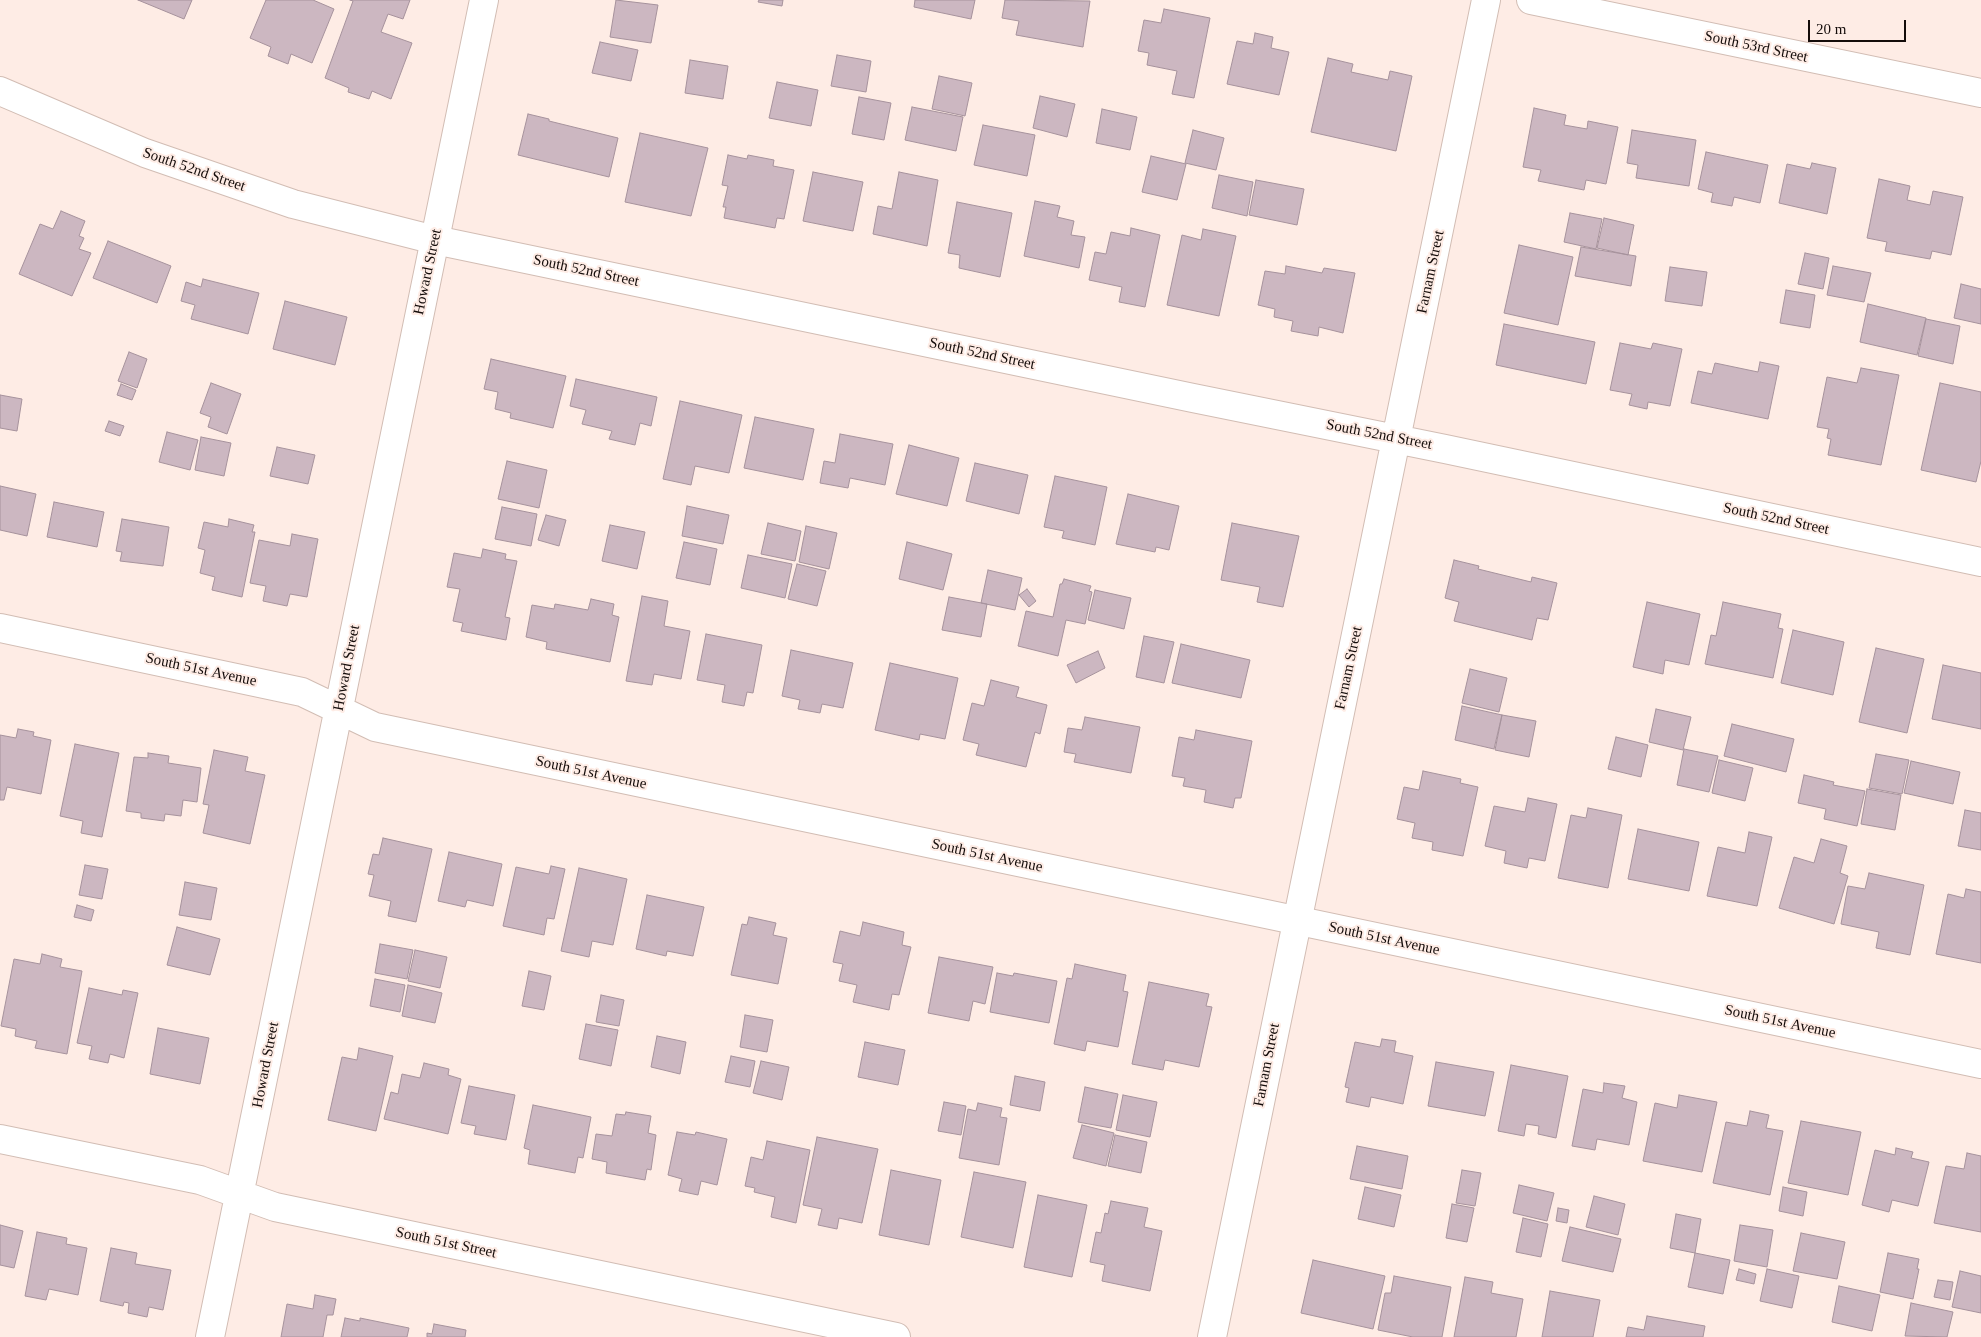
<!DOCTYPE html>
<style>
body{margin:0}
#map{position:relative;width:1981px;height:1337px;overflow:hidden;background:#feece5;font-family:Georgia,serif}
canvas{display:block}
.scale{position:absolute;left:1808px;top:20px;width:98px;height:22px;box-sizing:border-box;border:2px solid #140c0a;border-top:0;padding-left:6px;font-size:15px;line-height:18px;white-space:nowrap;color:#140c0a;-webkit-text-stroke:4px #feece5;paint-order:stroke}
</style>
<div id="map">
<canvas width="1981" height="1337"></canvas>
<div class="scale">20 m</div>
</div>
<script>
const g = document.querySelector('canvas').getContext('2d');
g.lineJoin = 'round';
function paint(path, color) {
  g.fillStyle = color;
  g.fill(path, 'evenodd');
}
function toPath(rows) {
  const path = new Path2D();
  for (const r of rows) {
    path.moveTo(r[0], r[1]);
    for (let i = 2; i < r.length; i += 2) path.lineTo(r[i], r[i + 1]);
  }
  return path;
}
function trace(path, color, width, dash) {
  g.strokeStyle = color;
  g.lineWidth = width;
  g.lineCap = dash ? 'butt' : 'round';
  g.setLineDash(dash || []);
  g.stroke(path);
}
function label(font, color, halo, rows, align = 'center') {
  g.font = font + ' Georgia,serif';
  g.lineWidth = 4;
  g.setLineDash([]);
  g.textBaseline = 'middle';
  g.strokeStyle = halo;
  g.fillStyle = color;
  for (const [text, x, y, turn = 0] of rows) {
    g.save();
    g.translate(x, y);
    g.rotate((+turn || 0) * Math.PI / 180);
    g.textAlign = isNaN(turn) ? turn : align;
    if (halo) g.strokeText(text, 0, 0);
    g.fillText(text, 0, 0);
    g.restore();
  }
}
const building = toPath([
 [138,0,192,0,184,19,138,0],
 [266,0,313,0,334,9,312,63,291,54,288,64,268,56,271,47,250,38,266,0],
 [350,0,410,0,403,19,388,14,381,32,412,43,391,99,372,91,369,99,348,92,349,88,325,78,353,1,350,0],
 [616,0,658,5,651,43,610,37,616,0],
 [759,0,783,0,782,6,758,2,759,0],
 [915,0,975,0,971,19,914,7,915,0],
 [1005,0,1090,1,1083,47,1016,35,1019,21,1002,18,1005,0],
 [1164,9,1210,18,1194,98,1172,94,1177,71,1147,65,1149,53,1138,51,1144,20,1161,23,1164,9],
 [1255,33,1273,37,1271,48,1289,52,1279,95,1227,84,1237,41,1253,44,1255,33],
 [600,42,638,50,631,81,592,73,600,42],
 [837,55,871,61,866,92,831,86,837,55],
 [1328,58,1353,64,1351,72,1388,80,1390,71,1412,76,1396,151,1311,132,1328,58],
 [690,60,728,66,723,99,685,93,690,60],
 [939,76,972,83,965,116,932,109,939,76],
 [777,82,818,90,811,126,769,118,777,82],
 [1040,96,1075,104,1067,137,1033,128,1040,96],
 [859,97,891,103,884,140,852,134,859,97],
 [912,107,963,117,956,151,905,140,912,107],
 [1534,108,1566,115,1564,125,1587,129,1588,121,1618,127,1606,184,1586,180,1584,190,1538,181,1541,170,1523,167,1534,108],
 [1102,109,1137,117,1130,150,1096,143,1102,109],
 [528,114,549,119,549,121,618,138,609,177,518,155,528,114],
 [983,125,1035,135,1027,176,974,165,983,125],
 [1193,130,1224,138,1216,170,1185,163,1193,130],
 [1632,130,1696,140,1689,186,1636,178,1638,165,1627,163,1632,130],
 [640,133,708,148,691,216,625,202,640,133],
 [1706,152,1768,165,1760,203,1734,197,1732,206,1711,202,1713,193,1698,189,1706,152],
 [728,155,747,159,748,155,774,160,773,166,794,170,784,219,777,218,775,228,724,218,726,207,723,207,728,186,722,185,728,155],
 [1151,156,1186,164,1177,200,1142,192,1151,156],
 [1812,163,1836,168,1827,214,1779,203,1787,164,1810,169,1812,163],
 [813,172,863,182,853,231,803,221,813,172],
 [899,172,938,180,927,246,873,234,878,206,892,209,899,172],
 [1219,175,1253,182,1247,216,1212,208,1219,175],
 [1879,179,1910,186,1907,200,1930,205,1933,191,1963,197,1951,255,1932,251,1930,259,1885,251,1887,242,1867,238,1879,179],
 [1256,180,1304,189,1297,225,1249,215,1256,180],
 [1035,201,1060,206,1057,217,1074,221,1071,235,1085,237,1079,268,1024,256,1035,201],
 [957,202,1012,213,1000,277,959,268,960,255,948,253,957,202],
 [61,211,85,221,79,236,84,238,79,249,91,253,72,296,19,274,40,224,53,229,61,211],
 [1570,213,1602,219,1596,249,1564,242,1570,213],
 [1604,218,1634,225,1628,255,1597,248,1604,218],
 [1131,228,1160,235,1145,307,1119,302,1122,287,1089,280,1095,252,1106,254,1111,232,1130,236,1131,228],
 [1203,229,1236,236,1219,316,1167,305,1182,235,1201,240,1203,229],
 [108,241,171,266,157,303,93,278,108,241],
 [1519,245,1573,257,1558,325,1504,313,1519,245],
 [1581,247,1636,256,1631,286,1575,276,1581,247],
 [1805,253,1829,258,1823,289,1798,284,1805,253],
 [1286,266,1322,273,1324,268,1355,273,1343,333,1319,327,1318,336,1291,331,1293,321,1274,317,1275,309,1258,305,1265,271,1285,274,1286,266],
 [1833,266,1871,273,1864,302,1827,295,1833,266],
 [1670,267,1707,272,1702,306,1665,301,1670,267],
 [203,279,259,293,248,334,191,319,195,305,181,301,186,282,201,287,203,279],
 [1961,284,1981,289,1981,324,1954,318,1961,284],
 [1786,290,1815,295,1810,328,1780,323,1786,290],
 [285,301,347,317,335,365,273,349,285,301],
 [1868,304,1926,318,1917,355,1860,342,1868,304],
 [1926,319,1960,326,1953,364,1918,356,1926,319],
 [1504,324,1595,342,1586,384,1496,365,1504,324],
 [1620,343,1651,349,1653,343,1682,349,1670,406,1648,402,1647,409,1629,405,1632,394,1610,390,1620,343],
 [129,352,147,359,137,388,118,381,129,352],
 [491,359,566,376,553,428,510,418,511,413,495,409,498,392,484,389,491,359],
 [1760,362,1779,366,1768,419,1691,403,1698,371,1712,374,1715,363,1758,372,1760,362],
 [1861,368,1899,375,1881,465,1828,455,1831,439,1827,438,1829,429,1817,427,1827,377,1857,383,1861,368],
 [576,379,657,397,651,426,640,423,635,445,609,439,612,431,582,424,586,410,570,406,576,379],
 [211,383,241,394,227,434,208,427,211,417,200,413,211,383],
 [1940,383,1981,392,1981,461,1976,482,1921,470,1940,383],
 [121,384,136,390,132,400,117,395,121,384],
 [0,395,22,399,17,431,0,428,0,395],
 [680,401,742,415,729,473,695,466,691,485,663,479,680,401],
 [755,417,814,429,803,480,744,468,755,417],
 [109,421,124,426,120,436,105,431,109,421],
 [167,432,198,440,190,470,159,462,167,432],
 [840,434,893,444,885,485,850,478,848,488,820,483,824,461,835,463,840,434],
 [201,437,231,443,224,476,195,470,201,437],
 [909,445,959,458,947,506,896,494,909,445],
 [277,447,315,455,308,484,270,476,277,447],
 [507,461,547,470,539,508,498,499,507,461],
 [975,463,1028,475,1019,514,966,501,975,463],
 [1055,476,1107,487,1095,545,1062,538,1064,531,1044,527,1055,476],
 [0,486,36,494,27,536,0,530,0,486],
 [1128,494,1179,506,1169,550,1156,547,1155,552,1116,544,1128,494],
 [54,502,104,512,97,547,47,537,54,502],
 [687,506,729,515,723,544,682,536,687,506],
 [502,507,537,514,531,546,495,539,502,507],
 [546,515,566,520,559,546,538,540,546,515],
 [122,519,169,527,163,566,120,561,122,552,116,551,122,519],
 [229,519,254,525,252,532,255,532,242,597,212,590,215,577,200,573,205,550,198,548,204,522,228,527,229,519],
 [768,523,801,531,795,561,761,554,768,523],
 [1232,523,1299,536,1283,607,1257,602,1260,587,1221,580,1232,523],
 [610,525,645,532,637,569,602,561,610,525],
 [806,526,837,533,829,569,799,562,806,526],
 [292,534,318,539,307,597,290,594,287,606,263,601,266,586,250,583,259,540,290,546,292,534],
 [684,542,717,549,710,585,676,578,684,542],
 [907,542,952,554,943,590,899,579,907,542],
 [483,549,506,554,505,559,517,561,505,617,510,618,506,640,461,631,463,623,453,621,460,589,447,587,454,553,481,558,483,549],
 [748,555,792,564,785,598,741,588,748,555],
 [1454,560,1479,566,1478,569,1531,582,1532,577,1557,583,1548,620,1537,618,1532,640,1454,621,1459,602,1445,598,1454,560],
 [797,564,826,571,817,606,788,599,797,564],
 [988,570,1022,578,1015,610,981,603,988,570],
 [1064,579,1091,586,1089,591,1092,592,1085,624,1066,620,1058,656,1018,646,1026,611,1053,617,1060,584,1062,584,1064,579],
 [1027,589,1036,601,1029,607,1019,595,1027,589],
 [1095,590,1131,598,1124,629,1088,620,1095,590],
 [642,596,668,601,664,626,690,631,681,679,654,674,652,685,626,681,642,596],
 [949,597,987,604,981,637,942,630,949,597],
 [591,599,614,604,612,615,619,617,610,662,546,649,547,642,526,637,532,605,554,609,555,604,588,610,591,599],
 [1647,602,1700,614,1689,665,1665,660,1663,674,1633,667,1647,602],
 [1723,602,1781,614,1778,628,1783,629,1773,678,1705,664,1711,635,1716,636,1723,602],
 [1793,630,1844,642,1833,695,1781,683,1793,630],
 [706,634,762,645,753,693,747,692,744,706,722,702,725,685,697,680,706,634],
 [1144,636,1174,642,1164,683,1136,677,1144,636],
 [1181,644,1250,660,1241,698,1172,683,1181,644],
 [1876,648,1924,659,1907,733,1859,722,1876,648],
 [791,650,853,663,843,708,822,704,820,713,798,709,800,700,782,696,791,650],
 [1098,651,1105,668,1076,683,1067,665,1098,651],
 [890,663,958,678,945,739,920,734,919,740,875,730,890,663],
 [1943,665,1981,673,1981,729,1932,719,1943,665],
 [1470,669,1507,678,1499,712,1462,703,1470,669],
 [991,680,1019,687,1016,697,1047,705,1040,734,1035,732,1026,767,976,755,979,744,963,740,972,703,984,706,991,680],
 [1462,706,1502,715,1494,749,1455,740,1462,706],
 [1656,709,1691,717,1683,750,1649,742,1656,709],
 [1502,715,1536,721,1529,757,1495,750,1502,715],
 [1085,717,1140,727,1131,773,1074,762,1076,754,1064,752,1068,728,1082,730,1085,717],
 [1732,724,1794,739,1786,772,1724,756,1732,724],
 [18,729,34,732,33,736,51,740,41,794,7,787,4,800,0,800,0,735,16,738,18,729],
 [1196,730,1252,741,1241,798,1235,798,1233,808,1204,802,1206,790,1183,786,1185,778,1172,776,1179,737,1194,740,1196,730],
 [1616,737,1648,745,1641,777,1608,769,1616,737],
 [75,744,119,753,102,837,81,833,83,821,60,816,75,744],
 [1684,749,1718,756,1709,792,1677,785,1684,749],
 [214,750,248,757,245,771,265,775,250,844,203,833,209,805,203,804,214,750],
 [148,753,169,756,168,763,201,768,197,802,183,800,181,816,165,814,164,821,141,818,141,813,126,811,134,757,148,758,148,753],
 [1876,754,1909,760,1902,794,1869,788,1876,754],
 [1719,760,1753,768,1745,801,1712,793,1719,760],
 [1911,761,1960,772,1953,804,1904,793,1911,761],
 [1423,771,1461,779,1460,783,1478,787,1463,856,1432,850,1433,842,1412,838,1415,823,1397,819,1404,787,1419,790,1423,771],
 [1804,775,1834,782,1833,785,1865,791,1857,826,1824,819,1826,809,1798,803,1804,775],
 [1867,789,1901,795,1895,830,1861,824,1867,789],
 [1528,798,1557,804,1545,861,1529,858,1527,868,1504,863,1506,851,1485,846,1494,806,1525,812,1528,798],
 [1588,808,1622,815,1608,888,1558,878,1571,815,1586,818,1588,808],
 [1965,810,1981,813,1981,850,1958,846,1965,810],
 [1638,829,1699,842,1689,891,1628,879,1638,829],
 [1749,832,1772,837,1757,906,1707,896,1718,847,1745,853,1749,832],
 [383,838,432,849,416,922,388,916,391,901,369,896,374,875,368,874,373,854,379,855,383,838],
 [1821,839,1847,846,1840,873,1848,876,1834,924,1779,908,1794,857,1814,863,1821,839],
 [449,852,502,864,493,906,467,900,465,907,438,901,449,852],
 [85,865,108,869,102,899,79,895,85,865],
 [551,866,565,869,554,919,547,918,544,935,503,926,516,867,549,874,551,866],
 [579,868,627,879,613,945,592,941,589,957,561,951,579,868],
 [1869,873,1924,885,1910,955,1876,948,1879,932,1841,924,1848,886,1865,889,1869,873],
 [185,882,217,888,211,920,179,915,185,882],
 [1966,889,1981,892,1981,963,1936,954,1948,894,1964,898,1966,889],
 [647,895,704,907,693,956,667,951,666,956,636,949,647,895],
 [77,905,94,910,91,921,74,917,77,905],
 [749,917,776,923,773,935,787,938,778,984,731,975,742,924,747,925,749,917],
 [863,922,904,932,902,945,911,947,899,995,892,994,889,1010,853,1002,857,985,839,981,843,964,833,962,840,931,860,936,863,922],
 [177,927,220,939,210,975,167,965,177,927],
 [380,944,413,950,407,979,375,973,380,944],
 [415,950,447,957,440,988,408,981,415,950],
 [42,954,62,959,60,967,82,971,67,1054,35,1048,37,1041,15,1036,16,1029,1,1026,14,959,40,964,42,954],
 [939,957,993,967,985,1004,973,1001,969,1021,928,1013,939,957],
 [1075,964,1126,975,1123,991,1128,992,1118,1047,1087,1041,1085,1051,1054,1044,1067,978,1072,979,1075,964],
 [529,971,551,976,544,1010,522,1006,529,971],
 [997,973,1013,976,1014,973,1057,981,1049,1023,990,1012,997,973],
 [375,979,405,985,400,1012,370,1006,375,979],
 [1149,982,1209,994,1206,1006,1212,1007,1199,1067,1165,1060,1163,1070,1132,1064,1149,982],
 [408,985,442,993,435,1023,402,1016,408,985],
 [89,988,122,995,123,990,138,993,124,1058,110,1054,108,1063,89,1059,92,1046,77,1043,89,988],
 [601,995,624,1000,619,1026,596,1022,601,995],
 [745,1015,773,1020,767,1052,740,1047,745,1015],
 [586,1024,618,1030,611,1066,579,1059,586,1024],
 [158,1028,209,1038,200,1084,150,1074,158,1028],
 [657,1036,686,1042,680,1074,651,1067,657,1036],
 [1382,1039,1396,1041,1394,1052,1413,1056,1403,1104,1371,1097,1369,1107,1346,1102,1349,1088,1345,1087,1355,1042,1380,1047,1382,1039],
 [865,1042,905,1050,898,1085,858,1077,865,1042],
 [359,1048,393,1056,376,1131,328,1120,342,1057,357,1060,359,1048],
 [731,1056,755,1061,750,1087,725,1082,731,1056],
 [761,1061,789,1067,782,1100,753,1093,761,1061],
 [1436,1062,1494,1072,1485,1116,1428,1106,1436,1062],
 [424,1063,449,1069,448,1075,461,1079,448,1134,384,1119,391,1092,398,1094,402,1074,420,1078,424,1063],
 [1511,1065,1568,1076,1556,1138,1538,1134,1539,1126,1526,1124,1524,1136,1498,1131,1511,1065],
 [1015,1076,1045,1082,1040,1111,1010,1105,1015,1076],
 [1604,1083,1625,1086,1622,1098,1637,1102,1629,1145,1597,1139,1595,1150,1572,1146,1583,1089,1603,1093,1604,1083],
 [469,1086,515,1095,506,1140,474,1134,476,1126,461,1123,469,1086],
 [1085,1087,1118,1094,1111,1128,1078,1122,1085,1087],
 [1123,1095,1157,1102,1150,1137,1116,1130,1123,1095],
 [1679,1095,1717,1102,1702,1172,1643,1161,1655,1103,1677,1108,1679,1095],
 [944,1102,966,1106,961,1135,938,1131,944,1102],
 [978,1103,1002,1108,1000,1117,1007,1118,999,1165,959,1158,968,1109,976,1111,978,1103],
 [533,1105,591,1117,583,1158,578,1157,575,1173,528,1164,530,1150,524,1148,533,1105],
 [1750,1111,1769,1115,1766,1128,1783,1131,1770,1195,1713,1183,1726,1122,1747,1126,1750,1111],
 [626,1112,651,1116,648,1133,656,1135,651,1170,647,1169,645,1180,606,1173,607,1162,592,1159,596,1134,612,1136,616,1114,625,1115,626,1112],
 [1801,1121,1861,1132,1848,1195,1788,1183,1801,1121],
 [1082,1125,1114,1133,1106,1166,1073,1158,1082,1125],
 [677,1132,695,1135,696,1132,727,1139,717,1185,701,1181,698,1195,679,1191,682,1179,668,1175,677,1132],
 [1115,1135,1147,1142,1141,1173,1108,1166,1115,1135],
 [817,1137,878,1149,862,1223,839,1218,837,1229,818,1225,822,1209,803,1205,817,1137],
 [767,1141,810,1150,796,1223,771,1217,775,1197,754,1192,755,1188,745,1186,751,1157,763,1160,767,1141],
 [1357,1146,1408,1156,1402,1189,1350,1179,1357,1146],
 [1896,1148,1913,1152,1911,1158,1929,1162,1918,1206,1892,1200,1889,1212,1862,1205,1875,1150,1895,1155,1896,1148],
 [1967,1153,1981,1156,1981,1232,1934,1223,1946,1166,1964,1169,1967,1153],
 [891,1170,941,1180,929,1245,879,1235,891,1170],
 [1462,1170,1481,1173,1475,1206,1456,1203,1462,1170],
 [974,1172,1026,1182,1013,1248,961,1237,974,1172],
 [1519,1185,1554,1193,1547,1221,1513,1213,1519,1185],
 [1365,1187,1401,1195,1394,1227,1358,1219,1365,1187],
 [1783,1187,1807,1192,1803,1216,1779,1211,1783,1187],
 [1038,1195,1087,1205,1072,1277,1024,1267,1038,1195],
 [1594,1196,1625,1204,1618,1235,1586,1227,1594,1196],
 [1111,1201,1148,1208,1144,1227,1162,1231,1150,1291,1102,1281,1105,1265,1090,1262,1096,1232,1101,1233,1105,1213,1108,1214,1111,1201],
 [1452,1204,1474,1208,1467,1242,1446,1238,1452,1204],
 [1558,1208,1569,1210,1567,1223,1556,1221,1558,1208],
 [1676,1214,1701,1219,1695,1253,1670,1248,1676,1214],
 [1523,1218,1548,1224,1541,1257,1516,1252,1523,1218],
 [0,1225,23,1231,14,1268,0,1265,0,1225],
 [1740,1225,1773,1230,1767,1267,1734,1261,1740,1225],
 [1570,1227,1621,1239,1613,1272,1562,1261,1570,1227],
 [37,1232,67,1238,66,1244,87,1248,78,1295,49,1289,46,1300,25,1296,37,1232],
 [1801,1233,1845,1242,1837,1279,1793,1271,1801,1233],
 [111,1248,137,1253,135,1264,171,1270,163,1310,149,1307,147,1317,128,1313,129,1303,124,1302,123,1306,100,1301,111,1248],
 [1695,1253,1730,1260,1723,1294,1688,1287,1695,1253],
 [1888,1253,1919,1259,1917,1269,1919,1269,1913,1299,1880,1292,1888,1253],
 [1313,1260,1385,1276,1373,1329,1301,1313,1313,1260],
 [1739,1269,1756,1274,1754,1284,1736,1280,1739,1269],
 [1767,1269,1799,1276,1792,1308,1760,1301,1767,1269],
 [1960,1271,1981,1276,1981,1313,1952,1307,1960,1271],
 [1394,1276,1451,1287,1442,1337,1413,1337,1378,1330,1385,1293,1391,1293,1394,1276],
 [1465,1277,1493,1282,1491,1293,1523,1299,1516,1337,1454,1337,1465,1277],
 [1938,1280,1953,1282,1950,1300,1934,1297,1938,1280],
 [1839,1286,1880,1295,1872,1331,1832,1322,1839,1286],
 [1550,1291,1600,1300,1593,1337,1542,1337,1550,1291],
 [315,1295,336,1299,333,1315,327,1315,323,1337,281,1337,287,1304,313,1309,315,1295],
 [1911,1303,1953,1312,1947,1337,1905,1336,1911,1303],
 [1647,1316,1705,1326,1703,1337,1626,1337,1628,1327,1644,1330,1647,1316],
 [345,1318,360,1321,360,1318,409,1328,407,1337,341,1337,345,1318],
 [434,1324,466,1330,465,1337,427,1337,427,1333,432,1334,434,1324]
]);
const street = toPath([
 [1531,0,1981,93],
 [0,628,302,692,375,727,1981,1064],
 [0,1139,200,1180,275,1207,896,1337],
 [210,1337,484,0]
]);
const secondary = toPath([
 [0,91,145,153,293,204,435,240,1193,398,1445,449,1981,562],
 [1212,1337,1486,0]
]);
const streetNames = [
 ["South 53rd Street",1756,47,12],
 ["South 52nd Street",194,170,19],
 ["South 52nd Street",586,271,12],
 ["Howard Street",428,272,-78],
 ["Farnam Street",1431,272,-78],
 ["South 52nd Street",982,354,12],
 ["South 52nd Street",1379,435,11],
 ["South 52nd Street",1776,519,12],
 ["Howard Street",347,668,-79],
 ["Farnam Street",1349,668,-78],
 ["South 51st Avenue",201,670,12],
 ["South 51st Avenue",591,773,12],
 ["South 51st Avenue",987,856,12],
 ["South 51st Avenue",1384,939,12],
 ["South 51st Avenue",1780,1022,12],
 ["Howard Street",266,1065,-79],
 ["Farnam Street",1267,1065,-79],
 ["South 51st Street",446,1243,12]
];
paint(building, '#ccb7c1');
trace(building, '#a6929c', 1);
trace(street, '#d2bdb4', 30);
trace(secondary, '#d2bdb4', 30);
trace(street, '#fff', 28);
trace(secondary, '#fff', 28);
label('15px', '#140c0a', '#feece5', streetNames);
</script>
